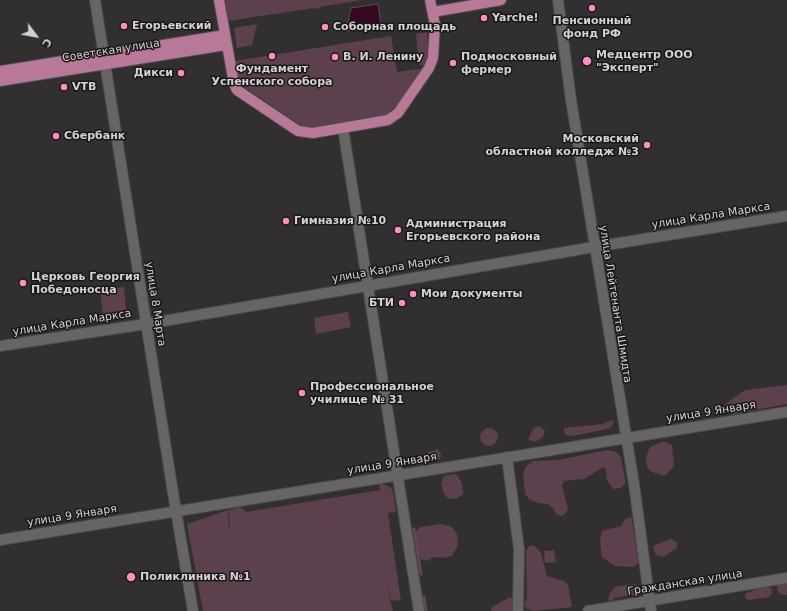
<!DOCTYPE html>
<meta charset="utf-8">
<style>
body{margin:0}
#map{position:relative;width:787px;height:611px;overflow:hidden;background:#322f30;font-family:"DejaVu Sans",sans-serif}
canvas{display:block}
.north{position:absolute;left:16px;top:16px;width:40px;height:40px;-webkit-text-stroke:3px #191718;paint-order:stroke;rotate:122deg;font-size:11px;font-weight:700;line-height:16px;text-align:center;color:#d3d1d2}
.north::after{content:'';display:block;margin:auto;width:14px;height:18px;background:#d3d1d2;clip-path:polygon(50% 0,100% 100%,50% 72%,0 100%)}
</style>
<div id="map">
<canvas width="787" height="611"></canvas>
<div class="north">С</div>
</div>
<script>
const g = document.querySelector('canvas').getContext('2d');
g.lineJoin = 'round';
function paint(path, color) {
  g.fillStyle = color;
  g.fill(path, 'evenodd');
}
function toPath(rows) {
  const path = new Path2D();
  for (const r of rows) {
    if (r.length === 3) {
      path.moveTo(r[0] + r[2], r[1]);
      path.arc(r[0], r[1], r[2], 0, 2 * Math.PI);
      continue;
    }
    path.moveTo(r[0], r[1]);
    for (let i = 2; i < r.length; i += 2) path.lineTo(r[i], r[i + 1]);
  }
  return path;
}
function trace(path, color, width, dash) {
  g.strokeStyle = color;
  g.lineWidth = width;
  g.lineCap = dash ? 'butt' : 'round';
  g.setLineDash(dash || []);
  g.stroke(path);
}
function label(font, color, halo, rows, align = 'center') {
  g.font = font + ' "DejaVu Sans",sans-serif';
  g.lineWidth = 3;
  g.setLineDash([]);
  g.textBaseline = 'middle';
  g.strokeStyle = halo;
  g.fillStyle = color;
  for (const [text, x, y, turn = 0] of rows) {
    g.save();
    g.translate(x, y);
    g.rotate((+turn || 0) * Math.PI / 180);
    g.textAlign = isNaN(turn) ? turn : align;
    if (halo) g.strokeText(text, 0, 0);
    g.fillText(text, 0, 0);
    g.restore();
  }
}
const green = toPath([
 [225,0,362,0,320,7,319,9,314,8,228,21],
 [257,24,252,45,237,48,234,28],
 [427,32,429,48,427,59,424,65,419,65,416,34],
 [391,36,397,72,419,69,422,71,394,111,387,116,315,129,303,127,244,87,238,76,235,61],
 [124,287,126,309,120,313,103,315,100,290],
 [348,312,351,327,316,334,314,318],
 [787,385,787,404,733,414,726,413,720,408,745,390],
 [612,420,614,422,611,428,574,436,565,435,564,428,603,424],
 [539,426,545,430,543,437,535,442,528,439,533,429],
 [489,437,9],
 [664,441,672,445,674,466,665,476,652,472,647,467,646,457,650,447],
 [438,449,441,454,440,459,426,463,424,457,428,452],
 [607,450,616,452,621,457,625,480,625,484,621,488,613,489,607,480,606,471,604,467,584,479,564,481,562,486,568,509,566,513,561,516,556,514,553,508,548,504,538,503,530,500,525,494,523,475,526,466,533,461,559,460],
 [456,474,462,483,463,494,457,498,449,499,444,494,441,483,444,476],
 [379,483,389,486,393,491,396,512,388,513,401,601,391,600,386,584,393,611,203,611,187,524,228,510,229,527,222,529,230,527,229,510,241,507,246,512,380,490],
 [631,515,639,563,634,567,615,566,602,557,600,541,602,531,621,526,625,519,631,517],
 [441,524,452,527,457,534,458,545,452,556,443,558,434,557,427,561,421,559,415,541,415,532,420,527],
 [671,539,677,542,677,548,663,557,656,555,653,546],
 [530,545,536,547,541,553,547,576,564,581,568,584,572,607,534,611,527,609,524,605,527,598,526,551],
 [554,550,556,562,545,563,544,551],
 [787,581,787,595,783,595,778,593,777,586],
 [633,584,639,585,642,594,614,598,611,602,608,599,610,593,615,587],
 [766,586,771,588,772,594,769,597,749,600,745,598,746,593],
 [510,597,516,601,516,606,512,611,491,611,492,607]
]);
const water = toPath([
 [378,4,381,25,346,31,351,8,378,4]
]);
const stream = toPath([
 [414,529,421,574],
 [424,597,426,611]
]);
const minor = toPath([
 [95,0,174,499,193,611],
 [558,0,571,100,634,484,651,611],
 [343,128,419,611],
 [0,346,146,324,594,247,787,216],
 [507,457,519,549,518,611],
 [0,540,787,412],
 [588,611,787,578]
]);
const major = toPath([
 [219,0,234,84,237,90,298,131,313,133,388,120,398,113,429,68,433,58,435,25,430,0],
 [433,12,501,0],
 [0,71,225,35],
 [0,81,226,45]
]);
const markers = [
 [592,8,4,"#fb8fc4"],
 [484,18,4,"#fb8fc4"],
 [124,26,4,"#fb8fc4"],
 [325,27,4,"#fb8fc4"],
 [272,56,4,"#fb8fc4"],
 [335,57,4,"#fb8fc4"],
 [587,61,5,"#fb8fc4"],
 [453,63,4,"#fb8fc4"],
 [181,73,4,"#fb8fc4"],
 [64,87,4,"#fb8fc4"],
 [56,136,4,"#fb8fc4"],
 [647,145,4,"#fb8fc4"],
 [286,221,4,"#fb8fc4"],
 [398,230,4,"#fb8fc4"],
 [23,283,4,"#fb8fc4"],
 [413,294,4,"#fb8fc4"],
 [402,303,4,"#fb8fc4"],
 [302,393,4,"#fb8fc4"],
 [131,577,5,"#fb8fc4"]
];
const poiNames = [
 ["Yarche!",492,18],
 ["Пенсионный",592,21,"center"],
 ["фонд РФ",592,34,"center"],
 ["Егорьевский",132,26],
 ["Соборная площадь",333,27],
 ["Медцентр ООО",596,55],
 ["\"Эксперт\"",596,68],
 ["В. И. Ленину",343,57],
 ["Подмосковный",461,57],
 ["фермер",461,70],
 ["Фундамент",272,69,"center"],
 ["Успенского собора",272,82,"center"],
 ["Дикси",173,73,"right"],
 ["VTB",72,87],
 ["Сбербанк",64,136],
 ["Московский",639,139,"right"],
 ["областной колледж №3",639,152,"right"],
 ["Гимназия №10",294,221],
 ["Администрация",406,224],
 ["Егорьевского района",406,237],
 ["Церковь Георгия",31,277],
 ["Победоносца",31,290],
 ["Мои документы",421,294],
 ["БТИ",394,303,"right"],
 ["Профессиональное",310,387],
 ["училище № 31",310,400],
 ["Поликлиника №1",140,577]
];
const streetNames = [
 ["Советская улица",111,51,-9],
 ["улица Карла Маркса",711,216,-9],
 ["улица Карла Маркса",391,269,-10],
 ["улица 8 Марта",155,304,81],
 ["улица Лейтенанта Шмидта",615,304,81],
 ["улица Карла Маркса",72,323,-9],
 ["улица 9 Января",711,412,-9],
 ["улица 9 Января",392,464,-9],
 ["улица 9 Января",72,516,-9],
 ["Гражданская улица",685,583,-9]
];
paint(green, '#5d404d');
paint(water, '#350922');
trace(water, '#644557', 1);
trace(stream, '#644557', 3);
trace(minor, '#4d4b4c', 12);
trace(major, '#4d4b4c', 12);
trace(minor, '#676465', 10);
trace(major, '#b77997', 10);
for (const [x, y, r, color] of markers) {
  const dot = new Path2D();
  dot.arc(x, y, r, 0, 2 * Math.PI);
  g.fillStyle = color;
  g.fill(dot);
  trace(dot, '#191718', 1.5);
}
label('bold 11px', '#d3d1d2', '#191718', poiNames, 'left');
label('11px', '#d3d1d2', '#191718', streetNames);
</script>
